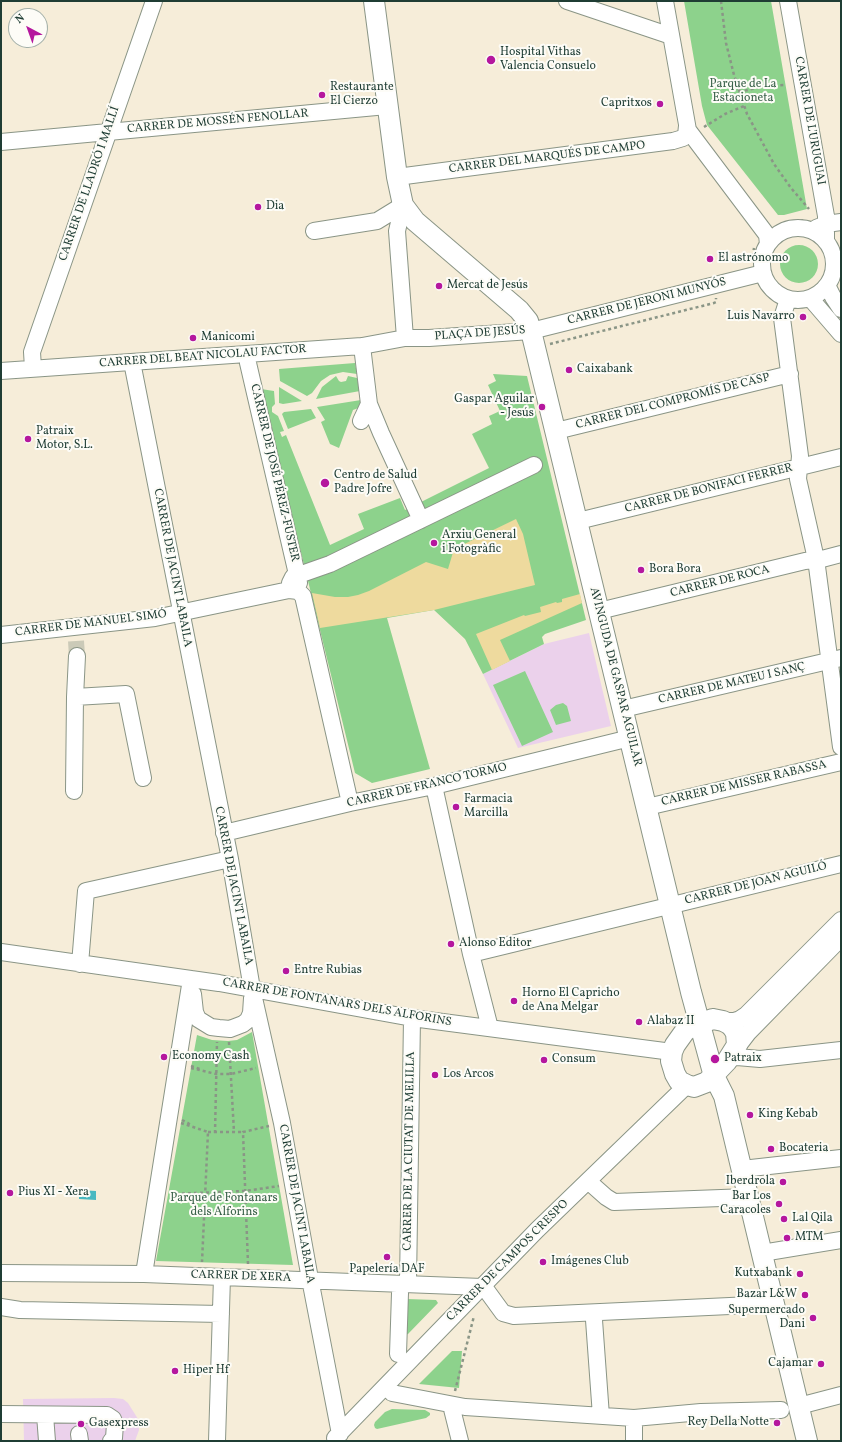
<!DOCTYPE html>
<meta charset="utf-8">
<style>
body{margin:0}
#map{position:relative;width:842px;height:1442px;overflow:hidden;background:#f6edd9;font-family:Vollkorn,serif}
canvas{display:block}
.frame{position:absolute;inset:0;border:2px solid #1f3d34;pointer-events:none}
.north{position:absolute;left:8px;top:8px;width:40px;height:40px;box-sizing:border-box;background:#fdfcf7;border:1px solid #a4b0a9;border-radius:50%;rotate:319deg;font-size:11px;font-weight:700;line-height:16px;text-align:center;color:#1f3d34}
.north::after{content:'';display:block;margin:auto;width:14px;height:18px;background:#b5179e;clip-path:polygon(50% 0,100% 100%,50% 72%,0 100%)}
</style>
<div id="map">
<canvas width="842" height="1442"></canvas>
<div class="frame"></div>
<div class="north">N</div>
</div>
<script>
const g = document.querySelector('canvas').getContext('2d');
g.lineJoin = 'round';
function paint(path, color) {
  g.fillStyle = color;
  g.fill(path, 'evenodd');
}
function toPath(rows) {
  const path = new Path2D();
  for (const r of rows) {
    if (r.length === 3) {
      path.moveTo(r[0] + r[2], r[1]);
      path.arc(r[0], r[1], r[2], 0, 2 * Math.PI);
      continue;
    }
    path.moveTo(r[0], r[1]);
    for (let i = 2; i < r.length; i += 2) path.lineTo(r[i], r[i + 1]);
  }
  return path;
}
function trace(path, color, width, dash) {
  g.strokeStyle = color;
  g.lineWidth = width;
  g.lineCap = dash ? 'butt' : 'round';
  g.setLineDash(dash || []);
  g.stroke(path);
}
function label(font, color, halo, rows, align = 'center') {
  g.font = font + ' Vollkorn,serif';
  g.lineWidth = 4;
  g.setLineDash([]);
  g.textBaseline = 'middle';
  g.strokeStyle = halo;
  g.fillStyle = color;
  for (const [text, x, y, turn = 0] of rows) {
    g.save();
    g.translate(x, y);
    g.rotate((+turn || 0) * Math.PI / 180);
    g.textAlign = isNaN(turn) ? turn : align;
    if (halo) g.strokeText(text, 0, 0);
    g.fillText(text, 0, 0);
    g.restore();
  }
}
const built = toPath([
 [589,633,611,726,518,748,483,674,544,644],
 [114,1398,123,1399,128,1403,138,1419,139,1430,135,1441,24,1441,23,1399]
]);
const green = toPath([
 [684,1,771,1,807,209,784,215,778,215,707,125,702,106],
 [799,264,19],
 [355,363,357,374,343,372,330,375,321,381,312,393,307,396,280,381,279,369],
 [493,374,527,376,586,620,545,634,542,637,544,644,483,674,465,639,434,610,387,618,430,769,372,783,355,773,261,389,274,391,275,404,272,407,272,412,278,416,284,431,280,432,282,437,286,435,330,545,364,529,358,514,400,498,405,510,489,468,472,434,492,424,489,416,500,411,488,385,496,381],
 [336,376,339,381,341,382,346,381,348,376,357,378,360,391,316,399,322,387],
 [279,387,302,401,283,404,279,403],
 [361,400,361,407,353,410,339,448,330,444,321,422,325,420,317,407],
 [311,409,316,418,288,429,282,414,284,412],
 [525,671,553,732,522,746,493,685],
 [563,703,567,706,571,721,556,725,550,710,556,705],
 [252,1032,293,1265,156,1261,197,1035,212,1040,228,1041,237,1040],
 [407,1299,436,1300,438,1303,408,1334,405,1335],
 [452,1351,462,1351,459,1388,419,1384],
 [392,1409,425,1410,430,1413,430,1415,426,1418,377,1429,375,1428,374,1425,375,1422,385,1412]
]);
const sand = toPath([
 [516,519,523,534,535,585,434,610,320,628,312,593,335,597,348,597,358,595,369,591,426,562,448,569,454,549],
 [580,594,582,603,500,640,510,661,492,670,476,634,524,615,525,616,541,612,540,607,556,602,557,603,562,602,562,599]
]);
const water = toPath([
 [79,1190,96,1191,96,1200,79,1199]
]);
const minorTunnel = toPath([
 [76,641,77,656]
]);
const path = toPath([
 [721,1,726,43,734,75,747,114,774,164,791,188,809,209],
 [739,92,765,86,785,85],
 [704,127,725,114,744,106],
 [778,229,787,224,805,220],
 [838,248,840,265,838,276],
 [752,262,754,248],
 [550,344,714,303,716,302,716,298],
 [229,1042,234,1132],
 [191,1066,200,1069],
 [191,1068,216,1074,231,1074,256,1068],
 [182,1120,188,1123,191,1126],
 [181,1123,208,1132,202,1262],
 [208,1132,243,1132],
 [215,1133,217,1042],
 [170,1194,245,1191,279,1186],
 [248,1264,243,1132,269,1126],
 [455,1391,474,1316]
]);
const minor = toPath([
 [567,1,671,36],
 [665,1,688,130,767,235,768,244],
 [788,1,826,216,826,241],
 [1,142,387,106],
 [397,177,673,141,683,138,686,135,687,126],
 [403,205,397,231,405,338],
 [816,228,826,224,841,222],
 [798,264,36],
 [314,231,377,221,403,205],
 [827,285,833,297,841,309],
 [810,298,841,334],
 [788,299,782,318,800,456,798,479,816,559,841,747],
 [132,362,230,859,252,989,282,1123,310,1279,340,1434],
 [248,363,299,583],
 [33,368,32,352,154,1],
 [1,371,362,346,405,338,429,338,531,331,763,273],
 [369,404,381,433,421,520],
 [361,421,369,404,362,346],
 [556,431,790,374],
 [578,521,841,457],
 [291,589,290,583,293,577,330,564,534,465],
 [599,611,805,561,822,559,841,554],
 [1,635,155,618,289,590,298,591,303,596,350,803],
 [75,697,77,656],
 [623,709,841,658],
 [434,786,471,954,490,1028],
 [74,791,75,697,126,694,143,778],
 [647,807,841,762],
 [224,833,350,803,434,786,630,738],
 [1,952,219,983,412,1018,672,1052],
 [471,954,841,864],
 [80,964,86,891,230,859],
 [193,994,195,1012,198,1019,211,1027,219,1028,230,1029,243,1024,248,1020,251,1013,252,998],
 [723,1021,734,1021,740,1019,746,1015,841,920],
 [735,1050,748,1033,841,938],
 [727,1061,730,1058,737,1057,760,1059,841,1050],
 [742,1169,841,1158],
 [588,1181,606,1197,614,1202,748,1197],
 [762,1253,841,1240],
 [1,1273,144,1274,482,1287,487,1291,503,1313,514,1316,773,1304],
 [144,1274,191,979],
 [408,1283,412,1018],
 [1,1307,20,1310,221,1314],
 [594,1320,601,1416],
 [398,1354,400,1293],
 [392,1393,465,1407,634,1418,701,1412,781,1410],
 [451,1405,460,1441],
 [799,1406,841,1395],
 [1,1414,107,1415,113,1419,115,1424,114,1438,111,1441],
 [45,1415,47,1441],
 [634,1418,634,1441],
 [79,1434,80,1441],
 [335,1438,537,1230,687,1085],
 [217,1441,222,1277]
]);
const major = toPath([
 [374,1,397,177,403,205,415,221,519,310,528,321,531,331,691,992,714,1076,724,1096,807,1441],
 [713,1019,723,1021,729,1024,733,1028,736,1033,737,1045,727,1061,707,1082,694,1087,687,1085,679,1081,675,1074,671,1061,672,1052,675,1045,685,1031,692,1026,713,1019]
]);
const markers = [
 [491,60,5,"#b5179e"],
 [322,95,4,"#b5179e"],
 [660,104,4,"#b5179e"],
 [258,207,4,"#b5179e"],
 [710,259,4,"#b5179e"],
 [439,286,4,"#b5179e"],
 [803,317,4,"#b5179e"],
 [193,338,4,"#b5179e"],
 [569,370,4,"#b5179e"],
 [542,407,4,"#b5179e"],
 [28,439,4,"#b5179e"],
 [325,483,5,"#b5179e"],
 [434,543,4,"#b5179e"],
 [641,570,4,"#b5179e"],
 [456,807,4,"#b5179e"],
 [451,944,4,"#b5179e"],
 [286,971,4,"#b5179e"],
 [514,1001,4,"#b5179e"],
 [639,1022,4,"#b5179e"],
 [164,1057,4,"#b5179e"],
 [715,1059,5,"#b5179e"],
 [544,1060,4,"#b5179e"],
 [435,1075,4,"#b5179e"],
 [750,1115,4,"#b5179e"],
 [771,1149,4,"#b5179e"],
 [783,1182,4,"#b5179e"],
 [10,1193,4,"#b5179e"],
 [779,1204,4,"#b5179e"],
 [784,1219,4,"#b5179e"],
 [787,1238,4,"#b5179e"],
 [387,1257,4,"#b5179e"],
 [543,1262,4,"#b5179e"],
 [800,1274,4,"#b5179e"],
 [805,1295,4,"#b5179e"],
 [813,1318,4,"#b5179e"],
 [821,1364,4,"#b5179e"],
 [175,1371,4,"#b5179e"],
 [777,1423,4,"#b5179e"],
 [81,1424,4,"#b5179e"]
];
const poiNames = [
 ["Hospital Vithas",500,53],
 ["Valencia Consuelo",500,67],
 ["Restaurante",330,88],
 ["El Cierzo",330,102],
 ["Capritxos",652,104,"right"],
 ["Dia",266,207],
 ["El astrónomo",718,259],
 ["Mercat de Jesús",447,286],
 ["Luis Navarro",795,317,"right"],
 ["Manicomi",201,338],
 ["Caixabank",577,370],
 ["Gaspar Aguilar",534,400,"right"],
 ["- Jesús",534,414,"right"],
 ["Patraix",36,432],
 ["Motor, S.L.",36,446],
 ["Centro de Salud",334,476],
 ["Padre Jofre",334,490],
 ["Arxiu General",442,536],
 ["i Fotogràfic",442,550],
 ["Bora Bora",649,570],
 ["Farmacia",464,800],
 ["Marcilla",464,814],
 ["Alonso Editor",459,944],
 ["Entre Rubias",294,971],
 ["Horno El Capricho",522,994],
 ["de Ana Melgar",522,1008],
 ["Alabaz II",647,1022],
 ["Economy Cash",172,1057],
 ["Patraix",724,1059],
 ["Consum",552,1060],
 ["Los Arcos",443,1075],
 ["King Kebab",758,1115],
 ["Bocateria",779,1149],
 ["Iberdrola",775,1182,"right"],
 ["Pius XI - Xera",18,1193],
 ["Bar Los",771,1197,"right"],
 ["Caracoles",771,1211,"right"],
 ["Lal Qila",792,1219],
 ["MTM",795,1238],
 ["Imágenes Club",551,1262],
 ["Papelería DAF",387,1270,"center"],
 ["Kutxabank",792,1274,"right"],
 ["Bazar L&W",797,1295,"right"],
 ["Supermercado",805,1311,"right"],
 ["Dani",805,1325,"right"],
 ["Cajamar",813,1364,"right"],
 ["Hiper Hf",183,1371],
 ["Rey Della Notte",769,1423,"right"],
 ["Gasexpress",89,1424]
];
const parkNames = [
 ["Parque de La",743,85],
 ["Estacioneta",743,99],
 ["Parque de Fontanars",224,1199],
 ["dels Alforins",224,1213]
];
const streetNames = [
 ["CARRER DE L'URUGUAI",809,121,80],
 ["CARRER DE MOSSÉN FENOLLAR",218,122,-5],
 ["CARRER DEL MARQUÉS DE CAMPO",547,158,-7],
 ["CARRER DE LLADRÓ I MALLÍ",90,184,-71],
 ["CARRER DE JERONI MUNYÓS",647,302,-14],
 ["PLAÇA DE JESÚS",480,334,-4],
 ["CARRER DEL BEAT NICOLAU FACTOR",203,357,-4],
 ["CARRER DEL COMPROMÍS DE CASP",673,402,-14],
 ["CARRER DE JOSÉ PÉREZ-FUSTER",274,473,77],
 ["CARRER DE BONIFACI FERRER",709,489,-14],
 ["CARRER DE JACINT LABAILA",172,568,79],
 ["CARRER DE ROCA",720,582,-14],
 ["CARRER DE MANUEL SIMÓ",91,624,-7],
 ["AVINGUDA DE GASPAR AGUILAR",615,677,76],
 ["CARRER DE MATEU I SANÇ",732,684,-13],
 ["CARRER DE MISSER RABASSA",744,784,-13],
 ["CARRER DE FRANCO TORMO",427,786,-13],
 ["CARRER DE JOAN AGUILÓ",756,884,-14],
 ["CARRER DE JACINT LABAILA",233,886,79],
 ["CARRER DE FONTANARS DELS ALFORINS",337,1003,10],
 ["CARRER DE LA CIUTAT DE MELILLA",410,1151,-89],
 ["CARRER DE JACINT LABAILA",296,1204,80],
 ["CARRER DE CAMPOS CRESPO",508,1261,-45],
 ["CARRER DE XERA",241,1277,2]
];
paint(built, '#ebd1eb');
paint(green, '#8dd28c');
paint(sand, '#eeda9e');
paint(water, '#49b8c1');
trace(minorTunnel, '#cbcab8', 16, [16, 8]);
trace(minor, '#8a9586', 18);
trace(major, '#8a9586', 22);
trace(path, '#8a9586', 2.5, [3, 3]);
trace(minor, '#fff', 16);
trace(major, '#fff', 20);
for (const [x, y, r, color] of markers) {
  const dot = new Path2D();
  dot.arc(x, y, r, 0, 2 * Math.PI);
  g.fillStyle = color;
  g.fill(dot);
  trace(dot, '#fdfcf7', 1.5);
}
label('12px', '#1f3d34', '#fdfcf7', poiNames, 'left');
label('12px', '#3a624a', '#fdfcf7', parkNames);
label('12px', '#1f3d34', '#fdfcf7', streetNames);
</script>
